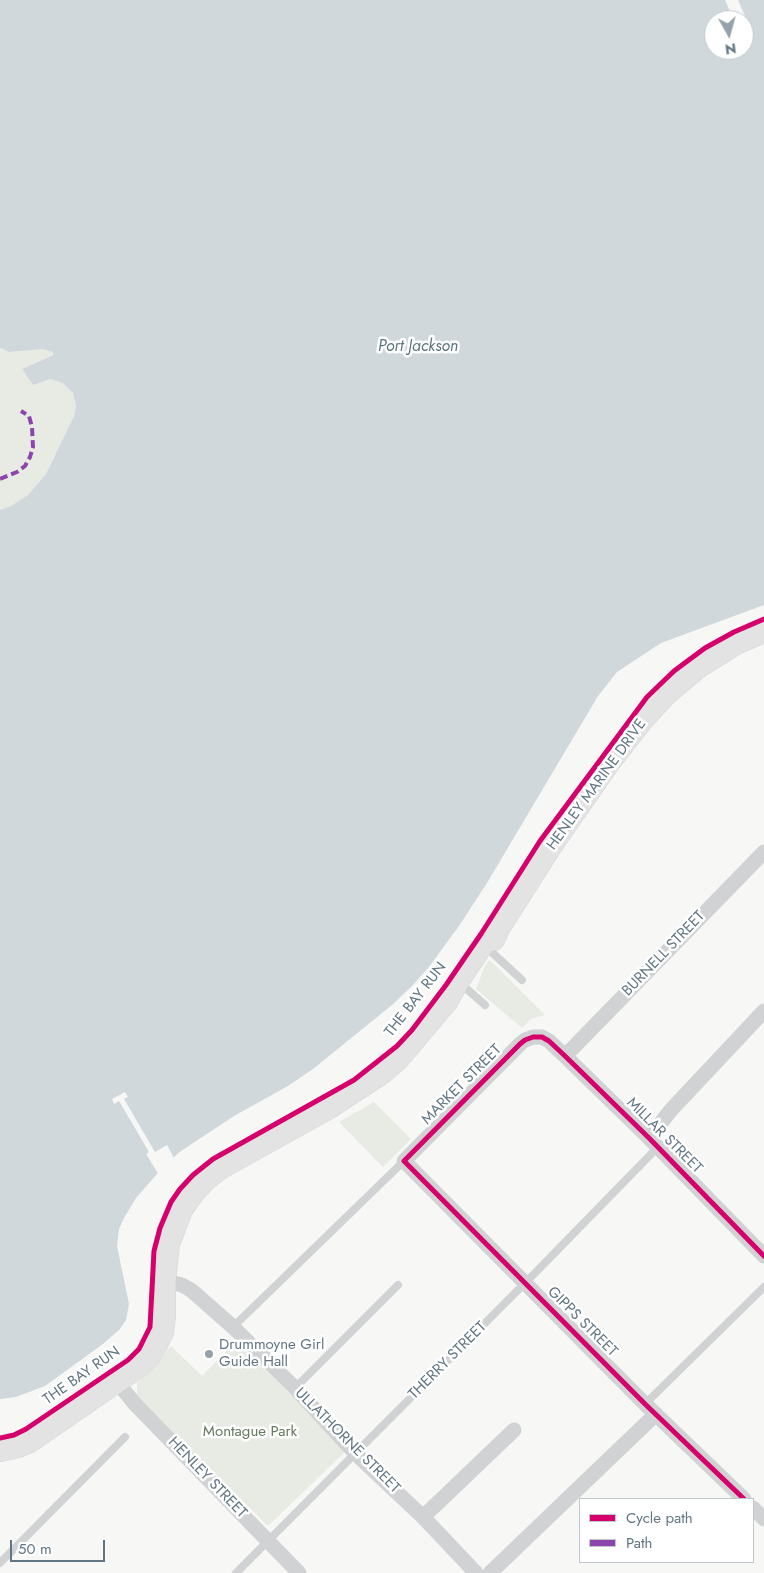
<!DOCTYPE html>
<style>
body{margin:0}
#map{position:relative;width:764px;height:1573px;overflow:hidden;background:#f7f7f6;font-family:Jost,sans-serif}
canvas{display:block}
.legend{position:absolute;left:579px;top:1498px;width:175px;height:65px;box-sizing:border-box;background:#fff;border:1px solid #c0c8cd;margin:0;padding:6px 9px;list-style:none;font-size:15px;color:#617582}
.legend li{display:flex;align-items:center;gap:10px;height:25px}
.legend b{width:25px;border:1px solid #c0c8cd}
.north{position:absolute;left:704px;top:10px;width:50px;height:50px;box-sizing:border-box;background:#fff;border:1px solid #c0c8cd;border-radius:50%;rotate:173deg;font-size:14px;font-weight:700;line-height:20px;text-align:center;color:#617582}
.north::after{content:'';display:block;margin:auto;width:18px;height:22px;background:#96a2ab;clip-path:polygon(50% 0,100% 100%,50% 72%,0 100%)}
.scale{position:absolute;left:10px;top:1540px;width:95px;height:22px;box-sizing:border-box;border:2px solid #617582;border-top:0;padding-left:6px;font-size:15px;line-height:18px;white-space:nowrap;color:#617582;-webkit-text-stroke:4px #fff;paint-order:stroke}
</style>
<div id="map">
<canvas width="764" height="1573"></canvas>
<ul class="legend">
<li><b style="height:6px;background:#d6006c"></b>Cycle path</li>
<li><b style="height:6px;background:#8e44ad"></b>Path</li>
</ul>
<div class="north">N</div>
<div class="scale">50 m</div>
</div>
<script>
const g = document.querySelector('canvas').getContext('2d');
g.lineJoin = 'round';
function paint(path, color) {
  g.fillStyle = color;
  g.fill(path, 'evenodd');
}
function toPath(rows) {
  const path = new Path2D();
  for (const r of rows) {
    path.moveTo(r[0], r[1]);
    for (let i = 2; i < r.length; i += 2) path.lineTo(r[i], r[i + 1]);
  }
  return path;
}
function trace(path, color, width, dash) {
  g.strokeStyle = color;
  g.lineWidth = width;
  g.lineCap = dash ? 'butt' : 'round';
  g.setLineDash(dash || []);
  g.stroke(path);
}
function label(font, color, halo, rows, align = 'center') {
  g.font = font + ' Jost,sans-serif';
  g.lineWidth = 5;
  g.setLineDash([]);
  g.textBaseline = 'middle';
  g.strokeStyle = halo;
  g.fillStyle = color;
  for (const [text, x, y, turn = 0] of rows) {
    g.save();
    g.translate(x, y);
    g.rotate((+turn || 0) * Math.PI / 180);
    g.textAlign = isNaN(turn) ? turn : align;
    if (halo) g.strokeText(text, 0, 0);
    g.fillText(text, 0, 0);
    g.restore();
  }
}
const green = toPath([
 [0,348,6,351,15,352,24,349,42,349,53,352,54,354,22,369,31,380,50,379,64,383,73,393,76,406,74,416,46,474,28,495,11,506,0,510],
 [489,960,497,967,545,1015,531,1019,522,1028,476,989,484,968],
 [374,1102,411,1139,383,1167,339,1122],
 [236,1341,347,1450,268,1526,144,1404,137,1395,137,1383,155,1366,171,1346,202,1376]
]);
const water = toPath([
 [0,0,725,0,734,20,714,20,714,50,744,50,744,20,741,20,746,18,738,0,764,0,764,605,661,643,617,672,598,696,487,883,459,926,429,967,412,986,392,1005,313,1069,288,1086,234,1116,181,1151,165,1165,136,1198,124,1218,119,1229,117,1246,129,1304,126,1320,120,1329,103,1344,45,1386,16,1397,0,1399,0,510,11,506,28,495,46,474,74,416,76,406,73,393,63,383,50,379,33,385,22,369,53,355,53,352,42,349,9,352,0,348]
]);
const pier = toPath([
 [125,1092,128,1097,124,1099,155,1152,167,1145,175,1160,159,1175,146,1154,149,1152,119,1101,114,1104,112,1099]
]);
const service = toPath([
 [485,946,522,980],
 [460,983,485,1005],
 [233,1327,404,1161],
 [295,1388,398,1285],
 [645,1404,764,1287],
 [0,1563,125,1437],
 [236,1573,535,1273,658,1147]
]);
const minor = toPath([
 [565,1056,764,852],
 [649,1138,671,1110,764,1011],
 [165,1281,182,1285,191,1290,233,1327,295,1388,355,1453,423,1517,476,1573],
 [117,1382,135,1404,299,1573],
 [744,1499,645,1404,404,1161,520,1044,525,1040,533,1037,542,1037,549,1041,565,1056,649,1138,764,1256],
 [753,1508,764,1519],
 [423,1517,514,1430],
 [490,1573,656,1414]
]);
const secondary = toPath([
 [494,940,500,927,551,847,608,765,643,720,667,694,698,668,738,643,764,632],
 [0,1451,18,1447,30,1442,139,1367,149,1357,157,1345,163,1332,165,1317,165,1281,169,1244,182,1210,194,1193,207,1179,220,1169,328,1109,383,1073,398,1060,447,1002,459,981,483,945,500,927]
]);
const quiet = toPath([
 [0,479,17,472,25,466,30,457,33,447,32,427,29,416,21,411]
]);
const cycleway = toPath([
 [0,1438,14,1435,26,1429,128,1360,139,1349,150,1327,154,1251,160,1228,171,1202,180,1189,193,1175,213,1159,354,1080,397,1046,412,1030,446,985,481,934,540,841,647,697,674,671,705,648,734,632,764,619],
 [744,1499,645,1404,404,1161,520,1044,525,1040,533,1037,542,1037,549,1041,565,1056,649,1138,764,1256]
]);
const markers = [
 [209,1354,5,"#96a2ab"]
];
const streetNames = [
 ["HENLEY MARINE DRIVE",597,785,-54],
 ["BURNELL STREET",664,954,-46],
 ["THE BAY RUN",416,1000,-52],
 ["MARKET STREET",462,1085,-45],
 ["MILLAR STREET",664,1136,45],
 ["GIPPS STREET",582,1322,45],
 ["THERRY STREET",448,1361,-45],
 ["THE BAY RUN",82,1376,-35],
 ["ULLATHORNE STREET",347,1441,45],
 ["HENLEY STREET",207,1478,46]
];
const poiNames = [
 ["Drummoyne Girl",219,1345],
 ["Guide Hall",219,1362]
];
const parkNames = [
 ["Montague Park",250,1432]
];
const waterNames = [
 ["Port Jackson",418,347]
];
paint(green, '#e7ebe4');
paint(water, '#d0d8db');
paint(pier, '#f7f7f6');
trace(secondary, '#d4d5d6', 22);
trace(service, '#d1d2d3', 8);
trace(minor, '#d1d2d3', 15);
trace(secondary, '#e3e3e4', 21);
trace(quiet, '#8e44ad', 4, [8, 4]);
trace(cycleway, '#d6006c', 5);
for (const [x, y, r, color] of markers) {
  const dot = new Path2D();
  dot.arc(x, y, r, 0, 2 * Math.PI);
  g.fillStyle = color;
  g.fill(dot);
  trace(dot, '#fff', 2);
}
label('15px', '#617582', '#fff', streetNames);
label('15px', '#617582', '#fff', poiNames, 'left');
label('15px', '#667a60', '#fff', parkNames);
label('italic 16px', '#5c757d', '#fff', waterNames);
</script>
